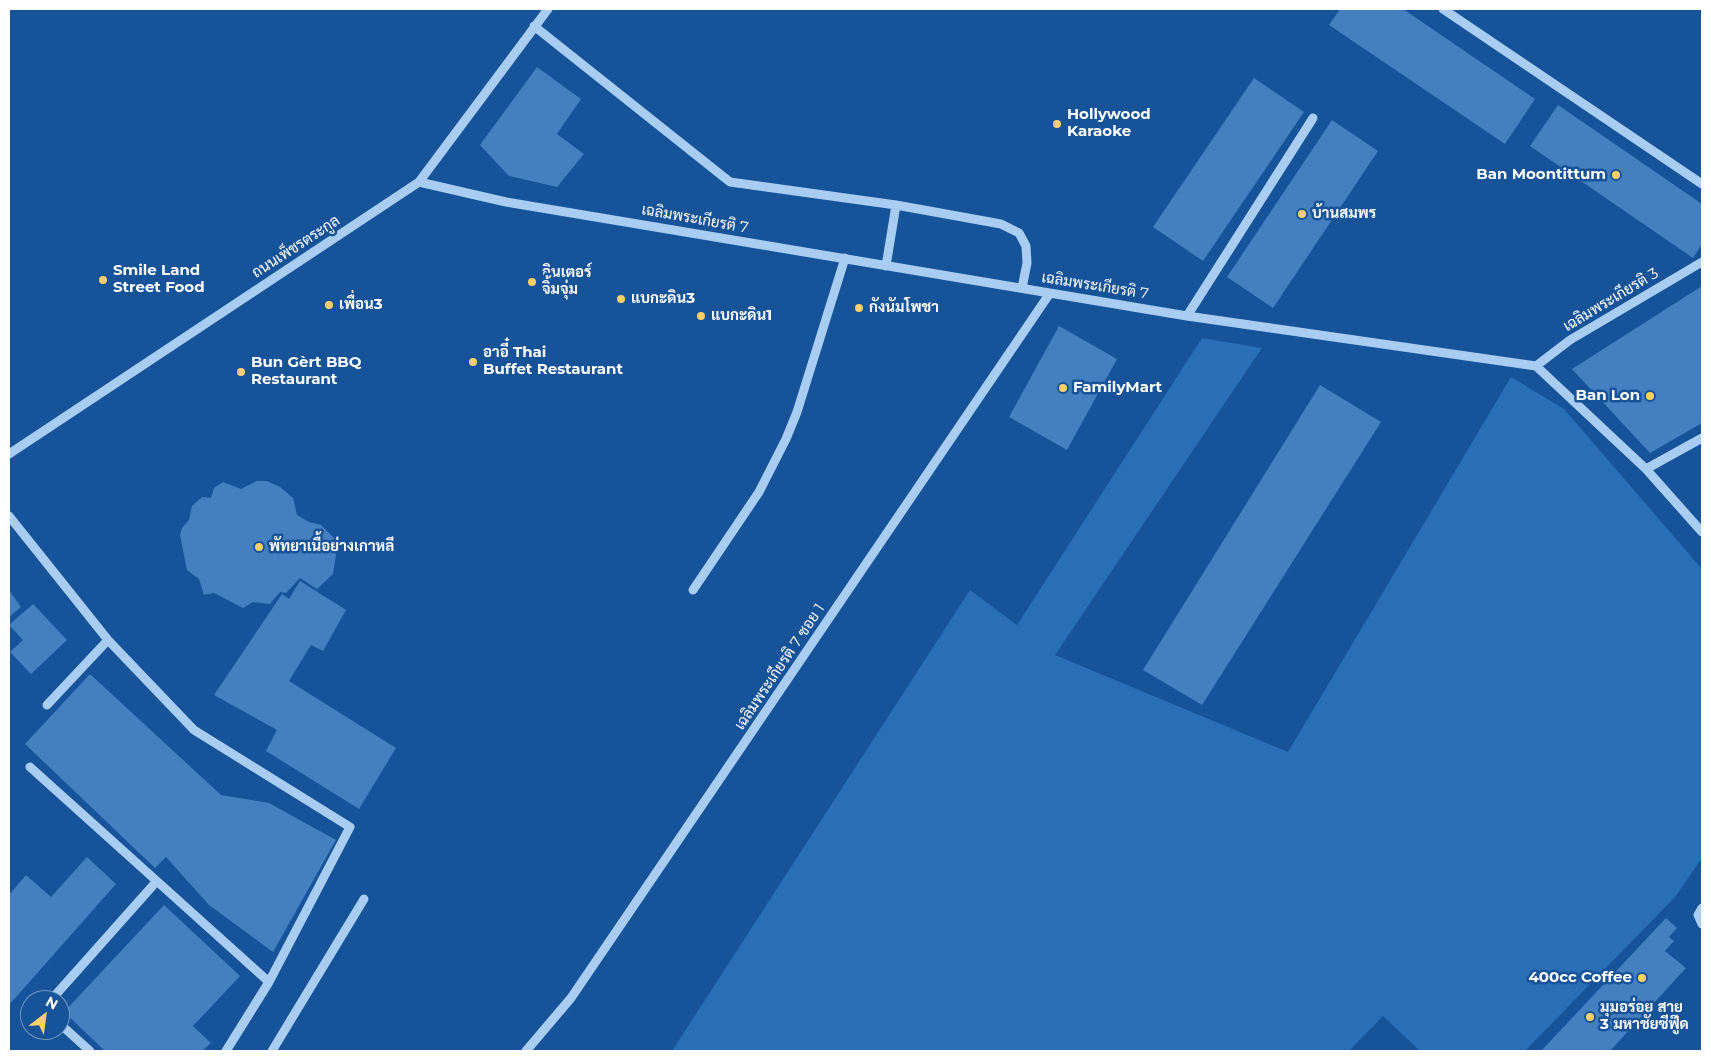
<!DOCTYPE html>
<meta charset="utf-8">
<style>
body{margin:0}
#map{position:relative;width:1711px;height:1060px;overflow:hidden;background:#165398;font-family:Montserrat,sans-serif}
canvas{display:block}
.frame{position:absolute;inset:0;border:10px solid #fff;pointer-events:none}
.north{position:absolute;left:20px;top:990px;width:50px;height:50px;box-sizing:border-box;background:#165398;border:1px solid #7398c1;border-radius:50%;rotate:30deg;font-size:14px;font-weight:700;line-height:20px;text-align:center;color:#fff}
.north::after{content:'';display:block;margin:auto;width:18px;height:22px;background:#ffcf6a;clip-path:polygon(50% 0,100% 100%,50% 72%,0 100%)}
</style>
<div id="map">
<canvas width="1711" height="1060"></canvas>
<div class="frame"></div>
<div class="north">N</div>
</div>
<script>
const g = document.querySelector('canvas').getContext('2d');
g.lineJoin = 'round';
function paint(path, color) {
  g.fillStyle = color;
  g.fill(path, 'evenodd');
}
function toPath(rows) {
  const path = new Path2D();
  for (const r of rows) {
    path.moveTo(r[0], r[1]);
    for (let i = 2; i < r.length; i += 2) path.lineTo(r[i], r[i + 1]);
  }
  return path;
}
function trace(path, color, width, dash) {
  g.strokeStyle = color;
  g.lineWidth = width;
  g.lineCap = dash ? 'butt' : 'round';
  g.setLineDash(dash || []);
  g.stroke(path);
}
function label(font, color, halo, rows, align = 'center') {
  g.font = font + ' Montserrat,Sarabun,sans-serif';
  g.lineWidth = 5;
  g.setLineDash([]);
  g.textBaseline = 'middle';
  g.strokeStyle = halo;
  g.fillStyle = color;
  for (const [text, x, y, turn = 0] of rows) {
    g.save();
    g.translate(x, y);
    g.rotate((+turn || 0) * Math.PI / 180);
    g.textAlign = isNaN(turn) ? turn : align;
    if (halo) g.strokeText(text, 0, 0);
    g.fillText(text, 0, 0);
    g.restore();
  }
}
const green = toPath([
 [1202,338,1262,348,1055,655,1288,752,1511,377,1564,409,1702,569,1702,858,1676,896,1525,1051,1420,1051,1383,1016,1349,1051,672,1051,970,590,1017,625]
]);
const building = toPath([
 [1340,9,1403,9,1535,99,1505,144,1329,25],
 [537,67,581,99,557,134,584,154,557,187,509,176,480,145],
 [1254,78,1304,112,1203,261,1153,227],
 [1558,105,1702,204,1702,244,1693,258,1530,146],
 [1332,120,1378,151,1273,308,1227,277],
 [1702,286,1702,423,1650,453,1572,369],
 [1059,326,1117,359,1067,450,1009,417],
 [1320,385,1381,422,1202,705,1143,670],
 [257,481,267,481,280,487,293,498,297,515,309,522,321,525,336,540,336,555,333,574,317,589,300,578,286,593,280,592,270,604,253,602,243,608,214,593,204,595,199,579,187,570,180,535,182,528,189,520,192,506,202,497,211,498,214,488,223,482,241,489],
 [300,581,346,610,323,651,311,645,289,681,396,748,359,809,266,751,277,730,214,695,282,594,289,599],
 [9,590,21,607,9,617],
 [33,604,67,640,31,674,10,652,23,640,9,625],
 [90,674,221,795,269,803,336,840,273,952,209,905,166,857,155,868,25,744],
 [87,857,116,884,9,1005,9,895,26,875,51,897],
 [164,905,240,976,193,1026,211,1043,202,1051,105,1051,64,1012],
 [1666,918,1677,928,1669,937,1674,941,1665,951,1686,968,1610,1051,1541,1051]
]);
const minor = toPath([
 [1443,9,1702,184],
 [534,26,730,182,896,205,1001,224,1019,233,1026,246,1027,263,1022,288],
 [419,182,506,202,1187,316,1536,366,1646,469,1702,532],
 [886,266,896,205],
 [1187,316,1313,118],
 [1536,366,1570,340,1702,262],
 [9,454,419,182,548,9],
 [1646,469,1702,438],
 [9,516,108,640,194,730,350,827,269,982,226,1051],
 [693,590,759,492,786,439,797,412,845,258],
 [47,705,108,640],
 [30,767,269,982],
 [1702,908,1698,915,1702,924],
 [51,1000,156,882],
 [60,1024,90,1051],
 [272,1051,364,899],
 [526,1051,571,998,1050,293]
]);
const markers = [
 [1057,124,5,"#ffcf6a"],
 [1616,175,5,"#ffcf6a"],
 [1302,214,5,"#ffcf6a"],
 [103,280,5,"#ffcf6a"],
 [532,282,5,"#ffcf6a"],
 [621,299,5,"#ffcf6a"],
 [329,305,5,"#ffcf6a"],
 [859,308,5,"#ffcf6a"],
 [701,316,5,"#ffcf6a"],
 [473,362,5,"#ffcf6a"],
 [241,372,5,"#ffcf6a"],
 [1063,388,5,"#ffcf6a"],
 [1650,396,5,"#ffcf6a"],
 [259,547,5,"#ffcf6a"],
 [1642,978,5,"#ffcf6a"],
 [1590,1017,5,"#ffcf6a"]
];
const poiNames = [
 ["Hollywood",1067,115],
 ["Karaoke",1067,132],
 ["Ban Moontittum",1606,175,"right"],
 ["บ้านสมพร",1312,214],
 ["Smile Land",113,271],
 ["Street Food",113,288],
 ["อินเตอร์",542,273],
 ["จิ้มจุ่ม",542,290],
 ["แบกะดิน3",631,299],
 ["เพื่อน3",339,305],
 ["กังนัมโพชา",869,308],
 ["แบกะดิน1",711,316],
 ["อาอี๋ Thai",483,353],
 ["Buffet Restaurant",483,370],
 ["Bun Gèrt BBQ",251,363],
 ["Restaurant",251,380],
 ["FamilyMart",1073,388],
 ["Ban Lon",1640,396,"right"],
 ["พัทยาเนื้อย่างเกาหลี",269,547],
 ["400cc Coffee",1632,978,"right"],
 ["มุมอร่อย สาย",1600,1008],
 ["3 มหาชัยซีฟู๊ด",1600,1025]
];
const streetNames = [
 ["เฉลิมพระเกียรติ 7",695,219,10],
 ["ถนนเพ็ชรตระกูล",296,247,-33],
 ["เฉลิมพระเกียรติ 7",1095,286,9],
 ["เฉลิมพระเกียรติ 3",1611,300,-31],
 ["เฉลิมพระเกียรติ 7 ซอย 1",780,667,-56]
];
paint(green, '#2a6eb6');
paint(building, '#447fc0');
trace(minor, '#a9ccf2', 9);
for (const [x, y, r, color] of markers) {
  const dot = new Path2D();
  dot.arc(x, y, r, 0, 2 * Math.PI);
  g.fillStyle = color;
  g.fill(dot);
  trace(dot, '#165398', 2);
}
label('bold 15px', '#fff', '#165398', poiNames, 'left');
label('15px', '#fff', '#165398', streetNames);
</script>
